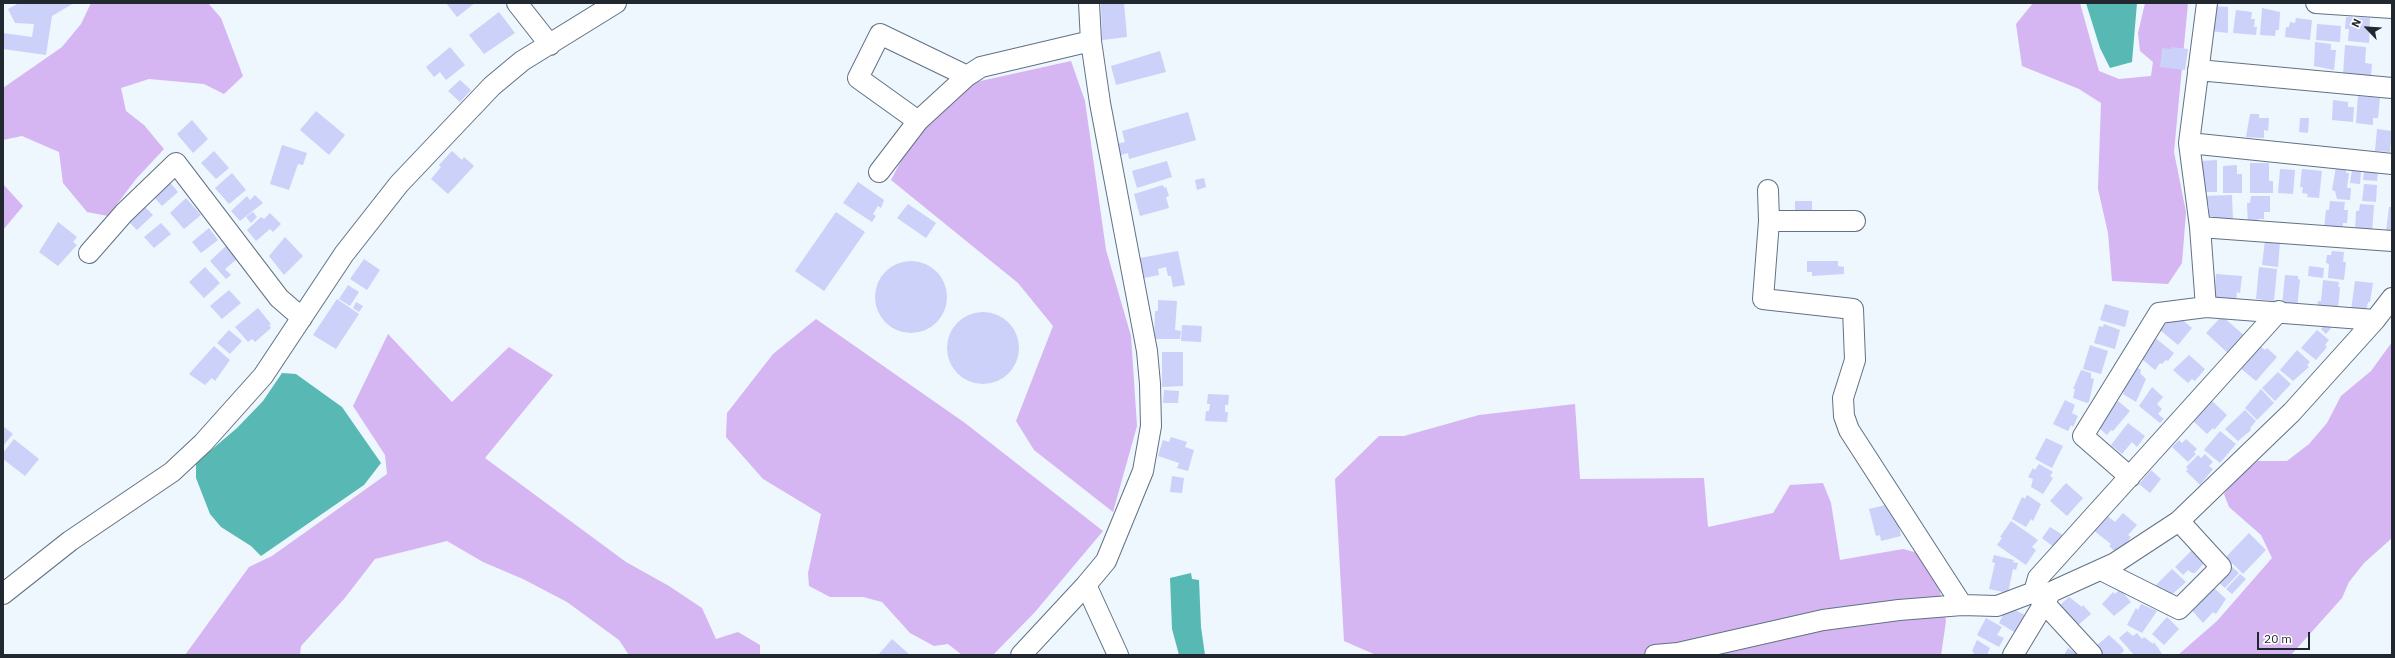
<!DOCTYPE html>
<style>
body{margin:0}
#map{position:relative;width:2395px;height:658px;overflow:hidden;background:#eef6fe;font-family:"IBM Plex Sans",sans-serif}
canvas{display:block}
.frame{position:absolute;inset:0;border:4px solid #212830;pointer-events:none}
.north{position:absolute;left:2347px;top:8px;width:40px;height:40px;-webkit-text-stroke:3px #fff;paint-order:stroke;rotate:295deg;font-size:11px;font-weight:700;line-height:16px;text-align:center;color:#212830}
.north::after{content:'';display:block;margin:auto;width:14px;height:18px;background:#212830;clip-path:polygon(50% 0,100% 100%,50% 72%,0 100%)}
.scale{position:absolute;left:2257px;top:632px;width:53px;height:18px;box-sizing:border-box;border:2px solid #212830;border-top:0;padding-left:5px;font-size:12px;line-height:14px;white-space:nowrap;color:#212830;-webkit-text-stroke:3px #fff;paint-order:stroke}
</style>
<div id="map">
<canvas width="2395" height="658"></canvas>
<div class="frame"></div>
<div class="north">N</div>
<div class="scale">20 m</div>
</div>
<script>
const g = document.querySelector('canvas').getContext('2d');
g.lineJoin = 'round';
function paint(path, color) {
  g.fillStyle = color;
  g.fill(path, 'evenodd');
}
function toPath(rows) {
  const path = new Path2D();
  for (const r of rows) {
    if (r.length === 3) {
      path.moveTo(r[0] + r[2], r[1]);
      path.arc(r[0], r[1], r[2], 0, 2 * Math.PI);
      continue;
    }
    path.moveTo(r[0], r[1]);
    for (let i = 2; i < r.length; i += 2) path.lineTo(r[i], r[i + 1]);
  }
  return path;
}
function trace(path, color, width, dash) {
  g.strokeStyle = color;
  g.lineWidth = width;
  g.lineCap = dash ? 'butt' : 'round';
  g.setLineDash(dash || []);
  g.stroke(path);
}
const forest = toPath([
 [91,3,208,3,221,18,243,76,224,94,204,84,149,79,121,88,126,111,144,125,164,149,136,179,108,216,87,212,63,183,59,152,22,136,3,140,3,88,62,47,81,24],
 [2033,3,2080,3,2099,71,2119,79,2151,76,2153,62,2140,51,2138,33,2145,3,2188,3,2174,152,2186,212,2182,263,2168,284,2112,281,2108,233,2098,189,2101,103,2079,89,2022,66,2016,24],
 [1071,61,1085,101,1106,250,1131,336,1137,426,1113,512,1034,450,1016,421,1053,326,1018,283,891,180,912,140,976,82],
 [3,184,23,206,3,230],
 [816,319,965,423,1103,531,1035,612,993,655,962,655,948,644,934,646,910,633,882,602,863,597,830,597,809,586,808,573,821,514,763,479,726,437,727,413,773,354],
 [388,334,452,402,509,347,553,375,485,458,626,562,669,586,702,608,716,639,738,632,760,645,760,655,629,655,619,640,567,602,523,579,483,562,447,541,375,559,344,599,301,646,300,655,185,655,249,567,272,556,387,474,385,455,353,406],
 [2392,342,2392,538,2364,563,2349,582,2342,598,2291,655,2178,655,2217,621,2272,558,2261,535,2229,507,2224,494,2239,475,2258,461,2287,461,2309,444,2327,423,2341,396,2371,371],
 [1575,404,1580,479,1704,478,1708,527,1773,513,1790,485,1823,483,1831,503,1840,560,1903,549,1918,553,1937,576,1946,621,1941,655,1376,655,1344,641,1335,479,1379,436,1404,436,1479,415]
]);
const water = toPath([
 [2086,3,2137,3,2132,62,2110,68,2100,48],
 [282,373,296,374,342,407,381,463,364,485,261,556,251,546,221,527,210,514,196,478,196,463,237,428,263,401],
 [1191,573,1192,579,1199,580,1201,627,1205,655,1179,655,1172,629,1170,578]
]);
const building = toPath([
 [19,3,74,3,52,16,46,55,3,49,3,33,32,37,34,24,15,23,8,9],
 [446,3,475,3,457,17],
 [1101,3,1124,3,1127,37,1102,40],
 [2214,6,2228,7,2228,33,2211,31],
 [2262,8,2280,12,2279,30,2276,30,2275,36,2260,35],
 [2236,10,2252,12,2251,19,2255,19,2254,27,2257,27,2256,35,2233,33],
 [499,12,515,33,484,54,469,35],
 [2346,17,2370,18,2369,43,2348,41,2349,29,2345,29],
 [2296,18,2312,20,2310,40,2285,37,2286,27,2289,27,2290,22,2295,23],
 [2317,24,2341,26,2340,42,2316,40],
 [2315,42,2331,44,2331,50,2336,50,2334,70,2314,66],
 [2345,45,2366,47,2365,63,2372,64,2371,77,2343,75],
 [450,47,465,65,446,80,440,72,434,77,426,67],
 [2171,47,2188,49,2185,70,2160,67,2162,48,2171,49],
 [1160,51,1166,72,1116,85,1111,66],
 [460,80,471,90,460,102,448,91],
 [2358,96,2380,98,2378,118,2373,118,2373,125,2356,123],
 [2333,100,2348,102,2348,107,2354,107,2353,122,2332,120],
 [316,111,345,135,329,155,300,130],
 [1188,112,1196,140,1129,159,1128,153,1121,155,1117,144,1125,142,1122,131],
 [2250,114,2259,114,2259,118,2269,118,2268,131,2264,130,2264,138,2246,137],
 [2300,118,2309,118,2308,133,2299,132],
 [192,120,208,139,193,153,177,134],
 [2377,129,2392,131,2390,152,2375,151],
 [282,145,307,153,303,165,298,164,289,190,270,184],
 [214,151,229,168,216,179,201,163],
 [452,151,462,160,464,157,474,166,448,194,431,179,441,167,439,165],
 [2217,160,2217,192,2203,192,2203,171,2200,171,2200,161],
 [1167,161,1172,177,1137,188,1132,171],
 [2250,163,2269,163,2269,181,2273,181,2273,193,2250,193],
 [2237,165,2237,174,2242,174,2242,193,2223,193,2223,166],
 [2336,167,2346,168,2346,173,2349,173,2347,188,2351,188,2350,200,2337,199,2335,191,2332,190],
 [2280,169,2295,170,2293,194,2278,193],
 [2302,169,2322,171,2319,198,2307,197,2308,194,2302,193,2303,187,2300,187],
 [2352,170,2361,171,2360,184,2350,183],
 [2364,171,2378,172,2377,181,2363,180],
 [232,173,246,190,229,204,215,188],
 [1204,178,1206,187,1197,190,1195,180],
 [169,181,178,192,162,206,152,195],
 [858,182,884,200,881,208,878,206,873,214,876,216,872,222,843,203],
 [2364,184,2377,185,2376,202,2362,201],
 [1163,185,1164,188,1166,187,1169,196,1166,197,1169,208,1140,216,1134,194],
 [255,195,263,203,240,221,231,211,247,196,250,200],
 [2232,195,2233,222,2213,223,2213,216,2209,216,2209,205,2204,205,2204,196],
 [2251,196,2270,196,2270,212,2264,212,2264,219,2258,219,2259,226,2248,226,2247,203,2250,203],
 [186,198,201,215,184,229,170,213],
 [1795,201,1812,201,1812,212,1795,213],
 [2330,201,2345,202,2344,210,2348,210,2347,223,2343,223,2342,231,2324,229,2326,210,2329,210],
 [908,204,936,223,926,238,897,218],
 [2360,204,2374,205,2372,233,2355,232,2356,211,2359,211],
 [143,205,153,215,137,230,127,220],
 [2389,207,2392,207,2392,232,2386,232],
 [253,212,257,217,251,223,246,217],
 [836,212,865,232,824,291,795,271],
 [270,213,281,224,273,232,270,229,256,241,247,230,261,217,264,219],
 [58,222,77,237,73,242,77,245,58,266,39,252],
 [161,223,171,234,154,248,144,237],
 [209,228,218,240,201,253,192,242],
 [285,237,303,256,284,275,269,256],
 [2265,240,2280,242,2278,267,2262,265],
 [226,246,237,259,225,269,231,275,226,279,210,261],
 [1178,251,1185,285,1173,287,1171,276,1168,276,1166,267,1158,269,1159,275,1144,278,1140,258],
 [2332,251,2344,252,2343,262,2346,262,2344,280,2328,278,2329,264,2326,263,2327,255,2331,255],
 [364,259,380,270,367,290,350,279],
 [911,297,36],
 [1807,261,1838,261,1838,266,1844,267,1844,274,1812,276,1812,272,1807,272],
 [2309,266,2324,268,2323,278,2308,276],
 [205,267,220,283,204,298,189,282],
 [2259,267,2277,269,2274,301,2256,299],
 [2216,274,2242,276,2240,293,2237,292,2236,302,2214,300],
 [2285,275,2298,276,2298,279,2300,280,2297,308,2282,306],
 [2323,280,2339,282,2338,287,2340,287,2338,309,2317,307,2318,301,2321,301],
 [2355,281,2373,283,2370,302,2368,302,2366,312,2351,310],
 [348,285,359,292,350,306,339,299],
 [229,290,241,303,222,319,210,306],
 [337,299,359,314,336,349,313,335],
 [1158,300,1177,301,1175,330,1181,331,1180,339,1154,339,1155,311,1158,311],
 [356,302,363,306,359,312,353,308],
 [2105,304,2129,311,2125,327,2100,320],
 [258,308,271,324,269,325,271,328,255,342,252,339,248,342,235,327],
 [983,348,36],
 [2222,316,2246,337,2230,355,2206,333],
 [2180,318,2192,328,2178,345,2160,330,2168,321,2170,322,2172,319,2176,322],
 [2326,323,2331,328,2326,334,2321,329],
 [2104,324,2120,330,2115,349,2094,343,2099,326,2103,327],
 [1182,325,1202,326,1201,342,1181,341],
 [229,330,242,341,230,354,217,343],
 [2317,330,2329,340,2325,345,2327,347,2316,360,2301,348],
 [2154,337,2174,353,2168,361,2166,360,2162,364,2160,363,2155,370,2142,359],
 [2090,345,2108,351,2101,374,2083,369],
 [214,346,230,360,215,381,212,378,205,385,189,374],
 [2260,346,2265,350,2267,348,2277,357,2256,381,2240,368],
 [2297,350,2310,362,2307,365,2309,367,2293,381,2280,370],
 [1162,352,1183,352,1183,386,1162,387],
 [2189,355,2205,369,2195,381,2192,379,2188,383,2173,370],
 [2135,366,2141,370,2140,373,2146,379,2136,402,2123,394,2124,392,2122,391],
 [2081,370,2091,373,2091,378,2094,379,2089,402,2087,403,2073,398,2075,389,2073,389],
 [2278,372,2291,384,2275,401,2262,388],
 [2152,387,2163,397,2157,404,2162,409,2158,414,2164,419,2160,423,2139,406],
 [2261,389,2274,403,2257,420,2245,408],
 [1164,390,1179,391,1178,403,1163,403],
 [1208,394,1229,395,1228,405,1225,405,1225,412,1228,412,1227,422,1205,421,1206,411,1209,411,1210,404,1207,404],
 [2210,399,2227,415,2214,430,2213,428,2207,434,2192,420],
 [2065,400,2075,405,2072,413,2078,416,2073,427,2071,425,2068,431,2053,424],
 [2118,401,2130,411,2113,431,2111,430,2107,435,2099,428,2102,425,2100,424],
 [2245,410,2256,421,2250,428,2251,430,2238,441,2225,429],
 [2128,423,2145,436,2137,447,2132,442,2122,454,2111,445],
 [3,426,13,434,3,446],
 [2220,431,2236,444,2220,463,2204,450],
 [1171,437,1187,442,1185,447,1194,450,1188,471,1177,468,1179,463,1158,456,1163,440,1169,442],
 [2046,438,2063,446,2052,468,2035,459],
 [14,439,39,459,25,476,3,459,3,453],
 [2186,439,2197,449,2194,452,2196,454,2188,462,2172,447,2179,440,2182,443],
 [2205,454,2213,462,2209,466,2213,469,2200,485,2186,471,2188,469,2186,467,2198,455,2201,458],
 [2039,464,2053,472,2050,476,2053,478,2043,494,2031,487,2033,479,2028,477,2033,468,2035,470],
 [2151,470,2161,479,2150,493,2139,484],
 [1172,476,1184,478,1182,493,1170,492],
 [2066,483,2083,498,2067,516,2050,501],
 [2027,495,2041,504,2033,521,2031,519,2026,527,2012,519,2022,497,2025,499],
 [1890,504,1897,517,1901,536,1881,541,1880,535,1876,536,1869,509],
 [2123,513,2137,525,2128,535,2131,537,2118,554,2109,546,2111,544,2093,530,2106,515,2115,522],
 [2011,521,2038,540,2032,547,2036,550,2026,565,1997,545,2002,538,2000,537],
 [2050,527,2066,537,2055,548,2042,538],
 [2249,533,2266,550,2243,574,2226,557],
 [2195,547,2205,562,2195,573,2192,573,2188,570,2183,575,2175,567],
 [1994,555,2014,560,2013,562,2018,563,2016,570,2013,569,2008,593,1989,589,1995,563,1992,562],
 [2230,565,2239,573,2225,588,2216,580],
 [2172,569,2186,582,2168,598,2153,588],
 [2240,574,2246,579,2232,594,2226,589],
 [2212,586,2226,599,2216,614,2213,612,2203,623,2190,608],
 [2120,589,2131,602,2114,616,2102,604,2113,592,2115,594],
 [2069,597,2082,607,2083,605,2091,614,2078,625,2060,605],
 [2141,604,2157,611,2142,633,2127,625,2136,608,2138,610],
 [2013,609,2025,615,2016,633,1999,623,2004,613,2007,614,2009,610],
 [2167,617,2179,629,2164,645,2152,634],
 [1986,618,2002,627,1997,635,2004,638,1999,647,1977,635],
 [2127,631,2133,636,2137,633,2142,639,2144,637,2153,644,2154,642,2162,654,2134,655,2119,638],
 [2109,635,2122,647,2124,651,2119,655,2104,655,2096,646],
 [892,639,909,654,908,655,878,655],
 [1977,640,1990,648,1987,655,1972,655,1974,653,1972,651],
 [2068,648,2078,654,2077,655,2064,655]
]);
const minor = toPath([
 [517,3,550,45],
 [1089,3,1091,41,1100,103,1147,351,1150,384,1151,426,1143,471,1106,561,1086,585,1118,655],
 [2207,3,2189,143,2200,227,2206,307,2375,320],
 [2316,3,2392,8],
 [2198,70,2392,88],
 [918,121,858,78,880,34,967,76],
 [2189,143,2392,164],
 [879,172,918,121,967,76,981,67,1091,41],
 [1768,190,1769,221,1763,299,1853,309,1855,360,1843,398,1844,416,1849,430,1962,605],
 [1769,221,1855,221],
 [2200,227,2392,241],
 [89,253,124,213,176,163,279,298,302,318],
 [2130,477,2083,436,2159,313,2206,307],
 [2101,570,2179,609,2221,567,2179,521],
 [2034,592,2038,578,2279,311],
 [3,594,70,541,172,472,203,443,263,376,344,254,399,184,492,86,522,61,616,3],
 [1021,655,1086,585],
 [1655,655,1678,653,1823,620,1899,610,1962,605,1997,606,2034,592,2092,655],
 [2013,655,2051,592,2115,563,2179,521,2292,412,2375,320,2392,298]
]);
paint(forest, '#d5b5f2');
paint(water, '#58b8b3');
paint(building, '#cbd1f8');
trace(minor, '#617283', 22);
trace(minor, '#fff', 20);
</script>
